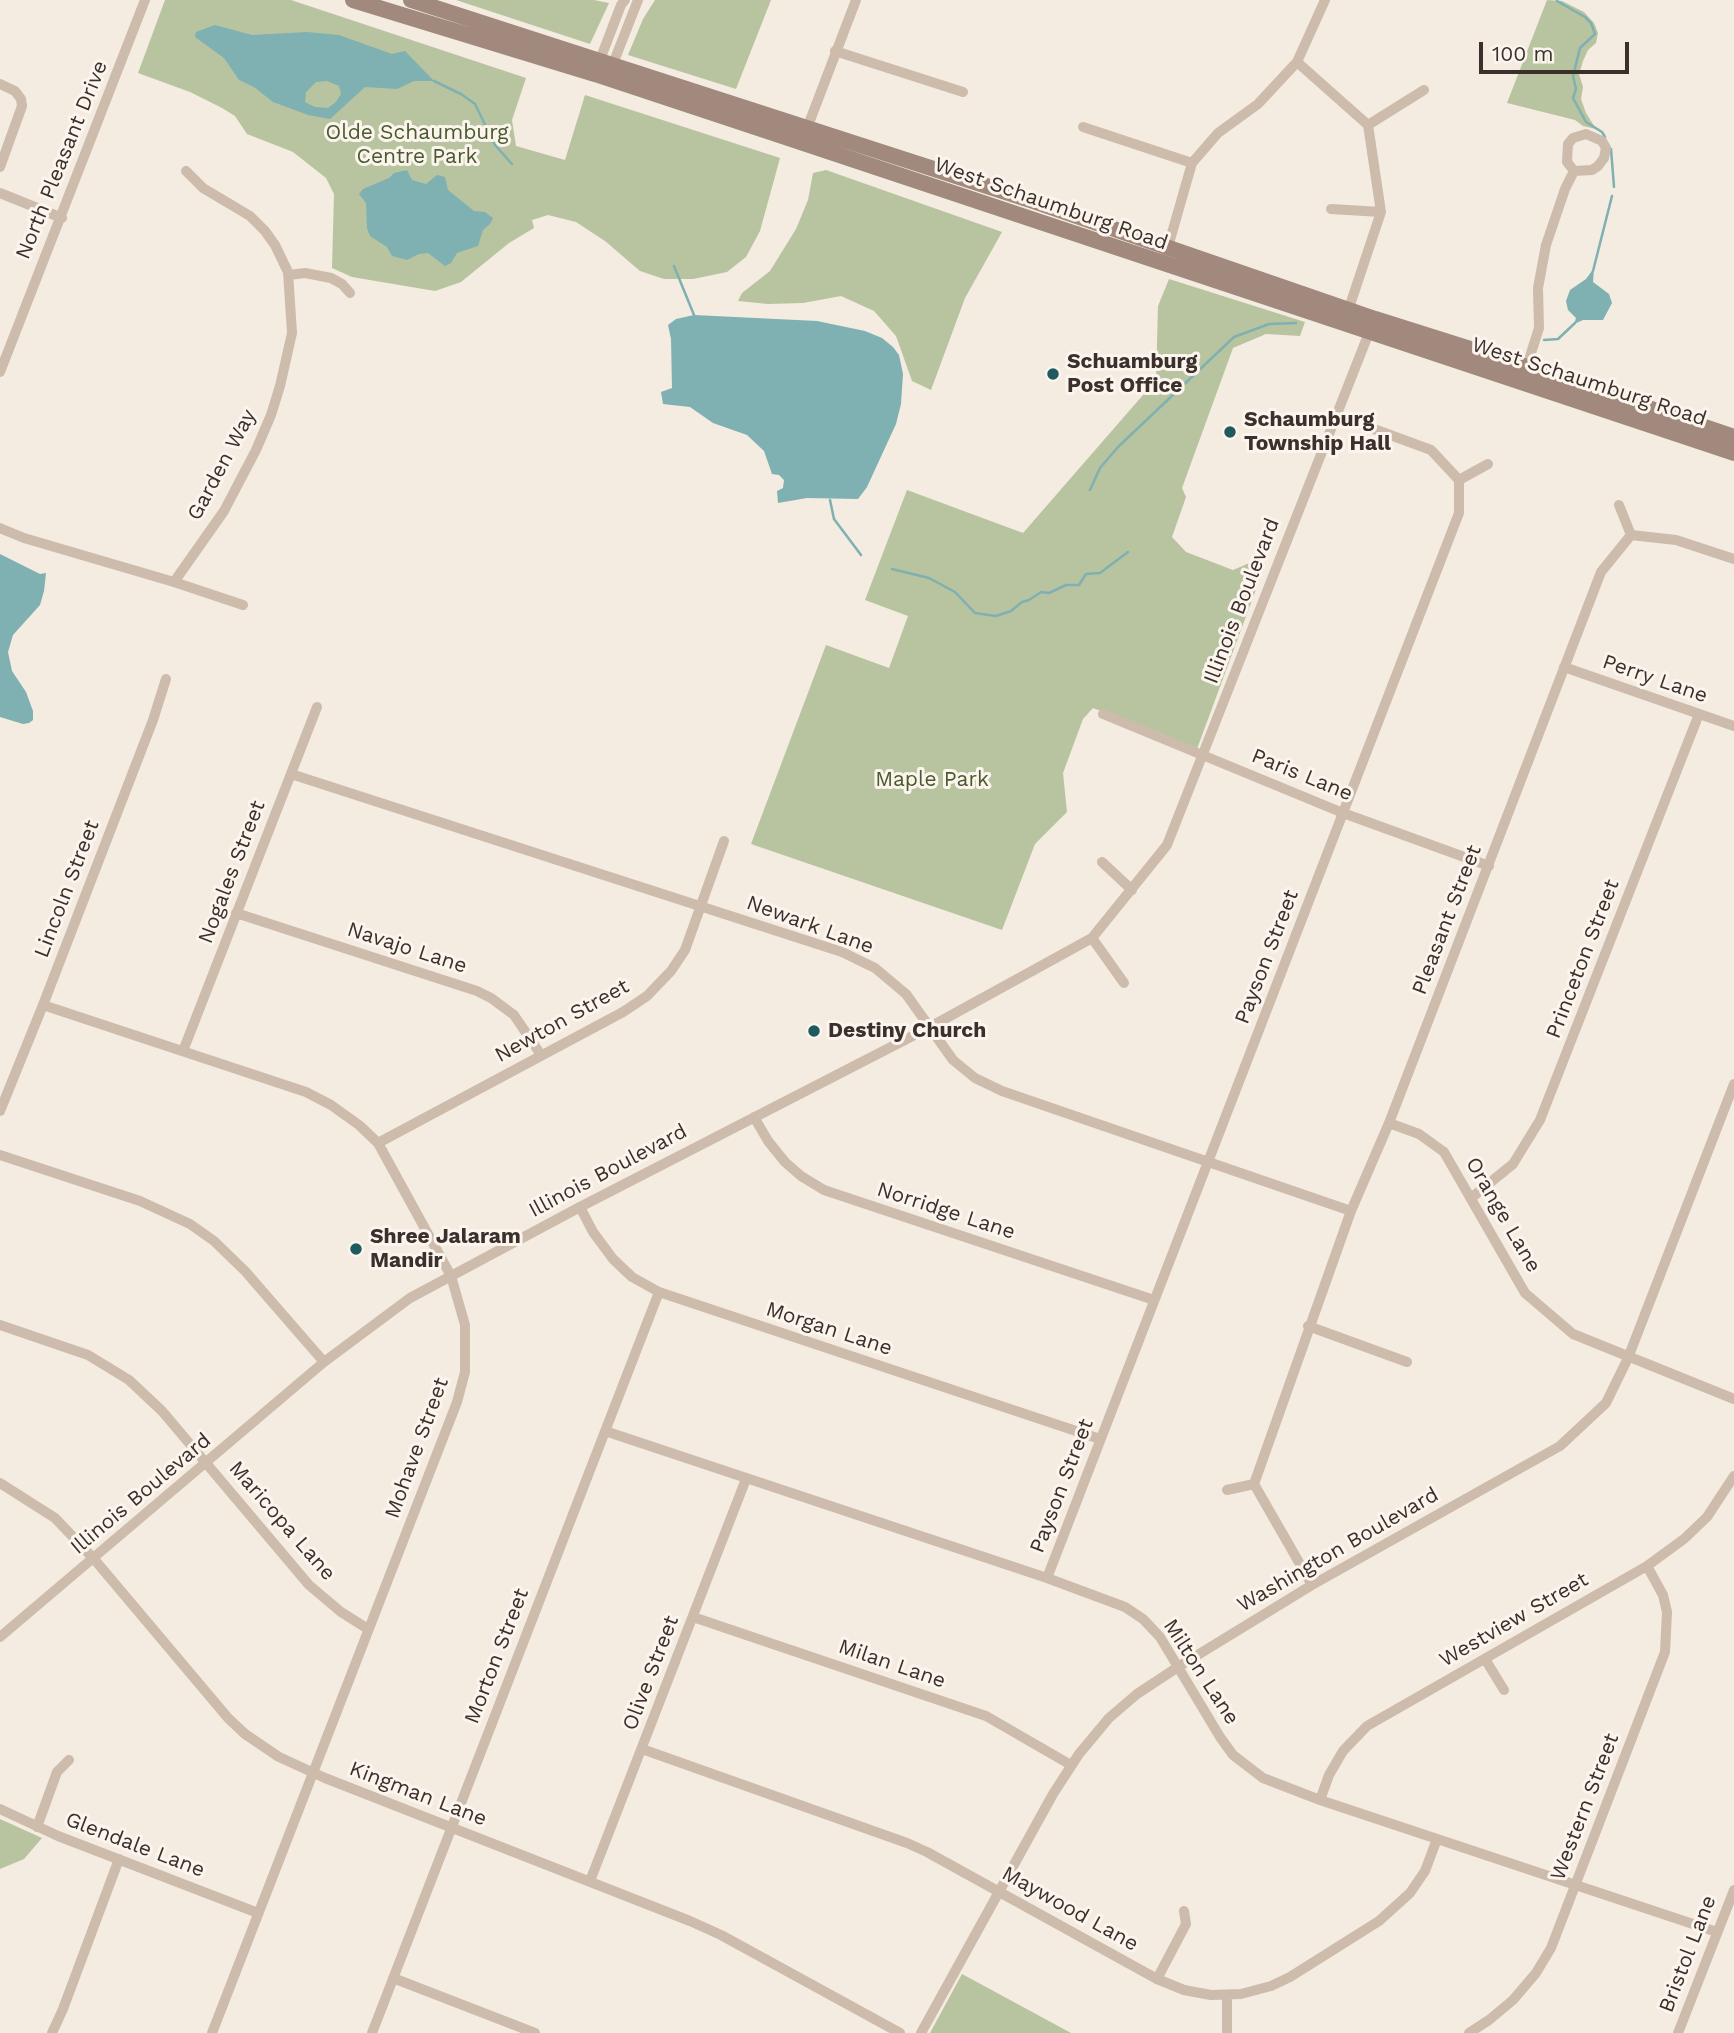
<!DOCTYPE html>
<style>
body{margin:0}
#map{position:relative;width:1734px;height:2033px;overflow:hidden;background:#f4ebe1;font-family:"Work Sans",sans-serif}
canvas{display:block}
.scale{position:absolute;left:1479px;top:42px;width:150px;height:32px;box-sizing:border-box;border:4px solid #3b302b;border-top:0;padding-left:9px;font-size:21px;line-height:24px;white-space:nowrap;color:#3b302b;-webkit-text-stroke:5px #fbf5ee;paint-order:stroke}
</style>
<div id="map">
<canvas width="1734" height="2033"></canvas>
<div class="scale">100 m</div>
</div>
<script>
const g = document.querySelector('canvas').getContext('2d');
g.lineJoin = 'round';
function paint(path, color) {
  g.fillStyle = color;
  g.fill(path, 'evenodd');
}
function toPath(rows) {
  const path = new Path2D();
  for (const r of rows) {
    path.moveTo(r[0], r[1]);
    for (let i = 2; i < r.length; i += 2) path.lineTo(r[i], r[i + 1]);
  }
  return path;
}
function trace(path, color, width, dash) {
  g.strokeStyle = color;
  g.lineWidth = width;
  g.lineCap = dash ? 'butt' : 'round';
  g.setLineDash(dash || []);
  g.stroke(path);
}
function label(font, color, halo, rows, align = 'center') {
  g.font = font + ' "Work Sans",sans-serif';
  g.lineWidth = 6;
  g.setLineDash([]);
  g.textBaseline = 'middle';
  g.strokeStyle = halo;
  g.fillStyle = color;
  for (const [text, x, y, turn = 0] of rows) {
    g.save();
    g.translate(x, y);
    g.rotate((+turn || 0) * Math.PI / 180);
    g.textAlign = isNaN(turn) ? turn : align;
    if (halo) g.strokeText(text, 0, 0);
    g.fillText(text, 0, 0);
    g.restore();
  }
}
const green = toPath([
 [165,0,291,0,526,78,512,120,516,146,565,160,585,95,780,158,760,231,746,257,727,272,693,279,664,279,640,271,605,241,576,222,548,215,532,220,534,228,509,243,461,282,435,291,352,277,332,268,334,194,326,178,293,152,247,134,235,116,222,108,190,92,138,73],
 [456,0,594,0,609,3,590,44],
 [655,0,771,0,736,89,628,55,643,19],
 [1547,0,1562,1,1584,12,1594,23,1598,33,1596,43,1588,50,1583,61,1579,74,1583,87,1581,99,1586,113,1596,129,1583,126,1575,120,1507,103],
 [826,170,1002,232,965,298,931,390,912,381,896,336,874,311,841,296,803,303,768,304,738,301,742,293,770,271,796,229,808,200,813,173],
 [1169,279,1305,322,1300,336,1266,334,1233,348,1182,488,1186,497,1172,537,1186,552,1233,570,1254,561,1265,565,1197,749,1093,708,1083,719,1063,773,1067,812,1035,844,1002,930,751,844,826,645,889,668,908,616,865,600,907,490,1023,533,1156,380,1158,306],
 [0,1819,42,1838,24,1859,0,1869],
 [962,1974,1071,2033,930,2033]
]);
const water = toPath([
 [215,25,252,35,307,32,339,35,392,54,405,51,434,81,414,81,397,89,365,87,330,119,308,115,273,102,254,87,239,80,224,58,195,37,196,32],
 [327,81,339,86,341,94,336,102,328,108,315,107,305,102,306,92,316,82],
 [407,170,412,180,426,184,437,175,445,177,448,190,474,211,485,212,493,218,490,224,483,230,478,246,457,253,451,263,445,266,428,253,419,254,407,260,392,256,387,247,370,236,367,228,366,203,359,194,363,189,389,178,394,173],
 [1594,268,1593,282,1609,294,1612,303,1603,320,1583,320,1574,324,1576,318,1568,310,1566,301,1570,290,1586,279],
 [694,315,817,321,865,331,882,338,893,347,899,355,903,374,901,404,896,424,867,487,858,499,807,498,778,503,777,491,783,488,784,480,779,475,772,474,764,451,747,435,713,423,690,407,663,404,661,392,672,388,671,339,668,325,676,319],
 [0,554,40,574,46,573,44,591,40,605,13,635,8,652,12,671,26,692,33,711,33,720,29,723,23,724,0,717]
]);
const stream = toPath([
 [1557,1,1585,17,1591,23,1595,34,1580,48,1573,76,1576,89,1573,98,1586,122,1602,132,1605,137],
 [434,81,461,94,475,104,495,145,512,164],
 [1611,149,1614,187],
 [674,266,694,315],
 [1593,271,1612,196],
 [1544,340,1558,339,1575,323],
 [1090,490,1100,468,1118,447,1234,337,1269,324,1296,323],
 [830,500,834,519,861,555],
 [892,569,929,578,955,592,975,613,996,616,1011,611,1022,602,1029,600,1041,592,1049,593,1066,585,1079,585,1086,574,1100,573,1128,552]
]);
const street = toPath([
 [835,51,963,92],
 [1297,62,1368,125,1381,212,1347,314],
 [598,65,621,5,625,0],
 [611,69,638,0],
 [0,84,15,91,21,99,22,106,0,167],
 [1368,125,1424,90],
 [1083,127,1192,163],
 [806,131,856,0],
 [1586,134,1602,141,1606,148,1604,158,1598,166,1592,170,1574,171,1567,162,1568,144,1573,138,1586,134],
 [0,193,62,218],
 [1331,209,1381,212],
 [1166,254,1192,163,1218,133,1258,104,1297,62,1325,0],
 [289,275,305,273,331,278,342,284,350,293],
 [0,372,145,0],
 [1525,372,1539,328,1538,288,1546,245,1565,189,1574,171],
 [1459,480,1488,464],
 [0,528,24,538,174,582,243,605],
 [1631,535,1676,540,1734,559],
 [174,582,224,511,256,450,271,415,280,386,292,333,288,272,275,245,265,231,250,216,203,188,186,171],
 [1564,667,1734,726],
 [1103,714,1343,813,1489,866],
 [291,774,842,952,875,968,906,994,953,1060,975,1078,1002,1091,1351,1211],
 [1102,862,1132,890],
 [236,913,477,991,491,998,514,1015,541,1055],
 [1092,938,1124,983],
 [43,1005,306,1092,331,1105,359,1125,378,1143,451,1276,465,1325,465,1372,457,1402,212,2033],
 [183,1051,317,707],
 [0,1111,43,1005,153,720,166,679],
 [754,1117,768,1141,785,1162,801,1176,824,1190,1154,1300],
 [1389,1123,1419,1134,1444,1152,1525,1293,1573,1334,1734,1399],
 [378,1143,623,1012,647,996,671,971,685,950,724,841],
 [0,1155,140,1201,190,1224,214,1241,245,1271,324,1362],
 [1471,1198,1513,1164,1540,1120,1699,714],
 [580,1207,593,1232,613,1259,632,1277,659,1292,1100,1439],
 [0,1325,88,1355,129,1380,162,1411,309,1585,341,1612,368,1629],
 [1308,1326,1407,1362],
 [605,1431,1047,1578,1125,1607,1143,1619,1160,1637,1220,1737,1233,1755,1263,1778,1320,1800,1717,1932],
 [0,1483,55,1518,94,1559,228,1718,245,1734,279,1757,325,1778,690,1921,721,1935,900,2033],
 [1227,1490,1254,1484],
 [1047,1578,1459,513,1459,480,1431,450,1336,415],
 [1312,1585,1254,1484,1351,1211,1389,1123,1601,572,1631,535,1619,505],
 [693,1617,986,1716,1071,1765],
 [0,1637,324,1362,410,1298,580,1207,930,1027,1092,938,1167,845,1372,325],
 [1485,1659,1504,1690],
 [642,1749,907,1843,927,1852,1157,1979,1184,1990,1211,1995,1241,1994,1271,1986,1290,1977,1379,1921,1410,1893,1425,1871,1437,1839],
 [1320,1800,1329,1775,1343,1751,1367,1726,1647,1566,1684,1539,1707,1517,1734,1476],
 [0,1809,58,1836,258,1913],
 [37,1827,57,1772,69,1760],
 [590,1881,746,1479],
 [393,1978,535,2033],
 [1157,1979,1186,1924,1184,1911],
 [52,2033,63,2009,119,1859],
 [372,2033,659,1292],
 [921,2033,1053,1794,1079,1754,1109,1718,1137,1694,1178,1667,1312,1585,1560,1446,1606,1403,1628,1358,1734,1084],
 [1227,2033,1227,1995],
 [1469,2033,1489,2020,1513,2000,1536,1973,1551,1948,1665,1652,1667,1612,1663,1595,1647,1566],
 [1678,2033,1734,1890]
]);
const secondary = toPath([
 [353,0,595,74,788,138,1734,453],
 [411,0,1033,201,1375,319,1527,367,1734,437]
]);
const markers = [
 [1053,374,7,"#1f5a5e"],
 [1230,432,7,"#1f5a5e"],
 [814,1031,7,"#1f5a5e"],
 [356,1249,7,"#1f5a5e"]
];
const parkNames = [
 ["Olde Schaumburg",417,133],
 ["Centre Park",417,157],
 ["Maple Park",932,780]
];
const streetNames = [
 ["North Pleasant Drive",62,160,-68],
 ["West Schaumburg Road",1051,204,19],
 ["West Schaumburg Road",1589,382,18],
 ["Garden Way",222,465,-62],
 ["Illinois Boulevard",1242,601,-69],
 ["Perry Lane",1655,679,19],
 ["Paris Lane",1302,775,22],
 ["Nogales Street",232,872,-69],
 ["Lincoln Street",67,889,-69],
 ["Pleasant Street",1447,920,-69],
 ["Newark Lane",810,925,20],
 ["Navajo Lane",407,948,18],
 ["Payson Street",1267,957,-69],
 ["Princeton Street",1583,959,-69],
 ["Newton Street",562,1021,-29],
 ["Illinois Boulevard",608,1171,-28],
 ["Norridge Lane",946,1211,18],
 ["Orange Lane",1503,1215,60],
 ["Morgan Lane",829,1329,18],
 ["Mohave Street",417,1448,-70],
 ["Payson Street",1062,1486,-69],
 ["Illinois Boulevard",141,1494,-40],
 ["Maricopa Lane",282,1521,49],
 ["Washington Boulevard",1338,1550,-30],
 ["Westview Street",1514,1620,-30],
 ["Morton Street",497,1656,-69],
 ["Milan Lane",892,1664,19],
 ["Milton Lane",1201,1672,57],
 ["Olive Street",651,1673,-69],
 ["Kingman Lane",418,1794,21],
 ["Western Street",1585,1807,-69],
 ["Glendale Lane",135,1845,21],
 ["Maywood Lane",1070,1909,29],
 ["Bristol Lane",1688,1954,-69]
];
const poiNames = [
 ["Schuamburg",1067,362],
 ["Post Office",1067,386],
 ["Schaumburg",1244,420],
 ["Township Hall",1244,444],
 ["Destiny Church",828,1031],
 ["Shree Jalaram",370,1237],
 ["Mandir",370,1261]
];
paint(green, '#b8c4a0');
paint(water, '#7fb0b2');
trace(stream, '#7fb0b2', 2.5);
trace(street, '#cdbbac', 10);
trace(secondary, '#a18a7d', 16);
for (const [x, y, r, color] of markers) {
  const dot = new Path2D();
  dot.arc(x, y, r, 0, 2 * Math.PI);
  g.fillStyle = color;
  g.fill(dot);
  trace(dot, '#fbf5ee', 2.5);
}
label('21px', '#4a5a2e', '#fbf5ee', parkNames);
label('21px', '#3b302b', '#fbf5ee', streetNames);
label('bold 21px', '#3b302b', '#fbf5ee', poiNames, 'left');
</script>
